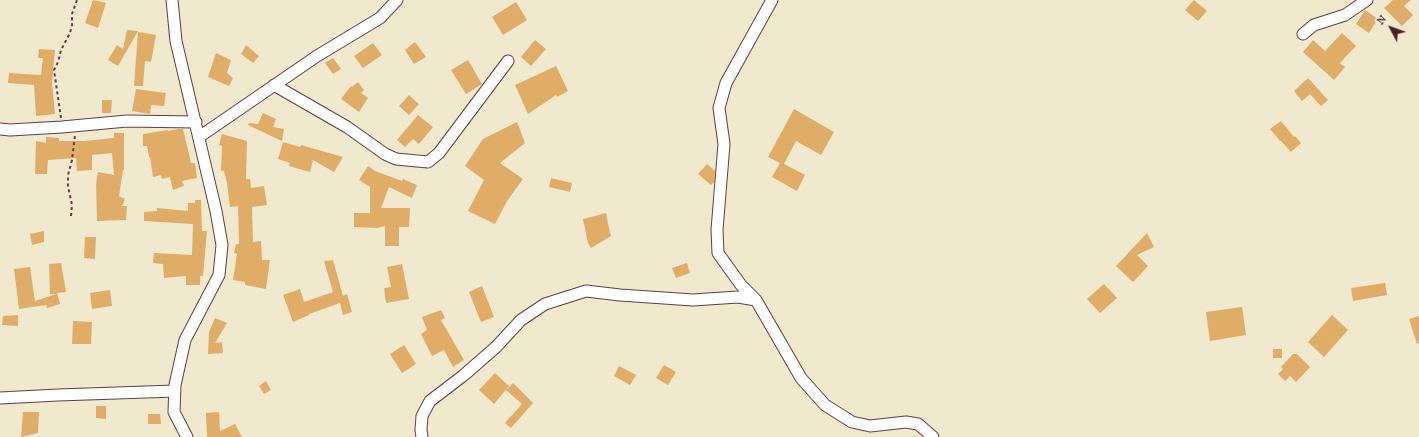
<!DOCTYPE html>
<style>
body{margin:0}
#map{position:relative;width:1419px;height:437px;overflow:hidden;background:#f0e9ce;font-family:"IM FELL French Canon",serif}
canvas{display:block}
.north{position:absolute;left:1371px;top:8px;width:40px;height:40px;-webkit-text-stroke:3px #fcf5e5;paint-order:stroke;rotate:311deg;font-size:11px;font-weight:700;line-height:16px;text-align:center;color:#4a1f2b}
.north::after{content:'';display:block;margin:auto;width:14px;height:18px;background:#4a1f2b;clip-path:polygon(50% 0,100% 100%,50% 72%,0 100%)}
</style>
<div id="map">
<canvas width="1419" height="437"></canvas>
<div class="north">N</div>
</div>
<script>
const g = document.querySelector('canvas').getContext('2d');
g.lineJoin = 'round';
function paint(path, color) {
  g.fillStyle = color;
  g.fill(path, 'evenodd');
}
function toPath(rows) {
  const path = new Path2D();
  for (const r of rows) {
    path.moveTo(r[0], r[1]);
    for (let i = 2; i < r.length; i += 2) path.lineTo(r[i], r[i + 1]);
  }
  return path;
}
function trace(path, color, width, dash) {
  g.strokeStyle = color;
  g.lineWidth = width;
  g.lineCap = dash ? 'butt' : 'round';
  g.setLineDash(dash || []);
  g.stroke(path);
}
const building = toPath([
 [93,0,106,3,98,28,85,23],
 [1194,0,1207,11,1198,21,1185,10],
 [1393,0,1411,0,1404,6,1413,15,1402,26,1384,8],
 [516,2,527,20,503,35,492,17],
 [1365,10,1378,19,1369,33,1356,24],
 [127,30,138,31,118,66,108,60,117,45,123,49],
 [138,32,156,35,151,62,145,61,143,86,134,86],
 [1342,33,1356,46,1340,63,1345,67,1334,80,1303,52,1313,40,1325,51],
 [535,40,546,49,531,66,521,57],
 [415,42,426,57,414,64,405,50],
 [373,43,382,55,363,68,354,56],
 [246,45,259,56,253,63,241,54],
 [39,49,55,50,52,83,55,114,36,116,34,85,8,83,9,73,41,75,43,58,38,58],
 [216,53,231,60,227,73,233,78,229,86,208,77],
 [333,58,341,69,333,74,325,63],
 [468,60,482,84,466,94,451,70],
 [556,66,568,91,557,97,556,95,528,114,515,85],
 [1308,78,1328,100,1321,106,1310,94,1302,101,1294,91],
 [358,82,364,90,361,93,368,98,359,112,341,99,351,86,352,87],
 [136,89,166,93,164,106,151,105,150,114,132,111],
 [409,95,419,104,409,115,399,106],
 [102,100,112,100,111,113,102,113],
 [794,109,834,132,821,155,796,141,784,164,805,175,797,191,772,177,780,163,768,157],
 [263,113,276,119,273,127,284,129,282,141,248,125,249,123,258,124],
 [418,115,433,127,419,144,413,139,405,147,397,140],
 [1281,121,1294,137,1295,136,1301,143,1291,152,1281,141,1280,141,1270,129],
 [517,122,525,143,500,163,523,179,507,201,495,224,468,211,484,180,465,166,483,139],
 [178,129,183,129,191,163,195,163,197,178,182,181,184,186,173,190,170,177,162,179,161,175,153,177,150,157,149,157,147,146,143,146,143,134,168,130,168,131],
 [114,133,124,133,124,170,123,170,119,196,125,199,122,206,127,206,126,220,97,221,96,184,98,172,114,175,112,153,92,155,92,170,77,171,76,158,48,160,47,174,35,174,36,141,46,143,46,137,59,138,59,141,84,141,114,138],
 [222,134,247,141,246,179,250,179,251,188,264,186,267,205,252,207,253,242,261,241,262,260,270,260,266,289,245,285,245,282,233,280,237,254,234,253,236,244,239,244,238,206,230,207,227,183,224,171,221,171,222,146,219,145],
 [283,142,300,147,301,145,343,157,334,172,313,160,310,172,289,166,290,163,278,159],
 [707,164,715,171,714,182,711,185,698,174],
 [368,166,375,171,402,181,403,179,417,185,412,198,389,187,381,208,410,208,409,227,399,227,399,246,385,246,385,226,377,228,354,227,354,213,370,213,370,187,359,180],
 [551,178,572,183,570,192,549,187],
 [195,200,201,200,202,231,207,231,203,276,200,276,200,285,186,285,186,276,164,278,163,264,153,263,154,253,192,255,193,224,144,221,144,212,157,211,157,208,188,211,188,203,195,203],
 [606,213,610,233,611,236,591,248,588,243,583,219],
 [44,231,44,242,32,245,30,234],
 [1147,233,1154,247,1137,255,1148,266,1133,282,1116,266],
 [85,237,96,237,95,259,84,258],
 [333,260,343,296,347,294,352,312,343,315,340,303,309,314,309,315,293,322,283,295,300,289,304,302,333,292,324,261],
 [61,263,66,292,57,293,60,304,47,308,46,305,19,309,14,269,30,267,35,301,56,294,50,294,49,264],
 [687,263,690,273,676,278,672,268],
 [402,264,409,299,386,303,384,288,391,287,387,267],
 [1385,283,1387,295,1353,301,1351,288],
 [1104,284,1117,298,1100,313,1087,299],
 [482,286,494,317,481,322,469,292],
 [110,290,112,306,92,309,90,293],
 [1242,307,1246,335,1210,341,1206,312],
 [441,310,445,318,441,320,464,360,453,367,444,350,432,356,421,334,427,330,422,317],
 [18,315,18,326,2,325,3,316],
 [1332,315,1348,330,1324,357,1308,342],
 [1419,316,1419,343,1417,344,1409,319],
 [215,318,227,323,215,343,222,342,223,353,208,354,209,332],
 [73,321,92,322,91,344,72,344],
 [404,345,416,364,402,373,390,354],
 [1273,349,1282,349,1282,358,1273,358],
 [1293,354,1297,354,1310,367,1296,382,1290,376,1285,381,1278,374,1283,369,1281,367],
 [664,365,676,372,668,385,656,378],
 [619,366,636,375,630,385,614,376],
 [495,373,509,386,494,404,479,390],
 [266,381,271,390,264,394,259,386],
 [513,383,533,403,511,428,505,423,522,404,506,390],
 [96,406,106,406,106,419,96,418],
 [23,412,39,412,38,433,21,437],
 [219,412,220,431,235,424,242,437,207,437,206,413],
 [148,414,160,414,161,424,148,424]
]);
const path = toPath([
 [61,118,54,70,58,62,61,50,70,33,72,25,72,14,77,0],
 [71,216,72,205,68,186,68,175,72,160,75,135]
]);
const street = toPath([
 [172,0,176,41,216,211,222,245,219,275,185,340,175,385,174,412,187,437],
 [772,0,726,83,719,108,724,144,717,230,718,253,741,285,756,300,801,378,825,405,852,422,870,426,906,422,918,424,933,437],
 [1303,34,1314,25,1345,15,1367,0],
 [274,85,347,127,385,154,396,159,428,162,439,153,508,61],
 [0,129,10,130,62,127,127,121,196,122],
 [199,137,317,56,380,18,397,0],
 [0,398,58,395,175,391],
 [422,437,421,430,422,416,430,401,464,375,496,347,521,320,545,304,586,291,620,295,693,300,738,297,756,300]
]);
paint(building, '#e0ad69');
trace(street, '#633d43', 13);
trace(path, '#633d43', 2, [3, 3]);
trace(street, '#fff', 11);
</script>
